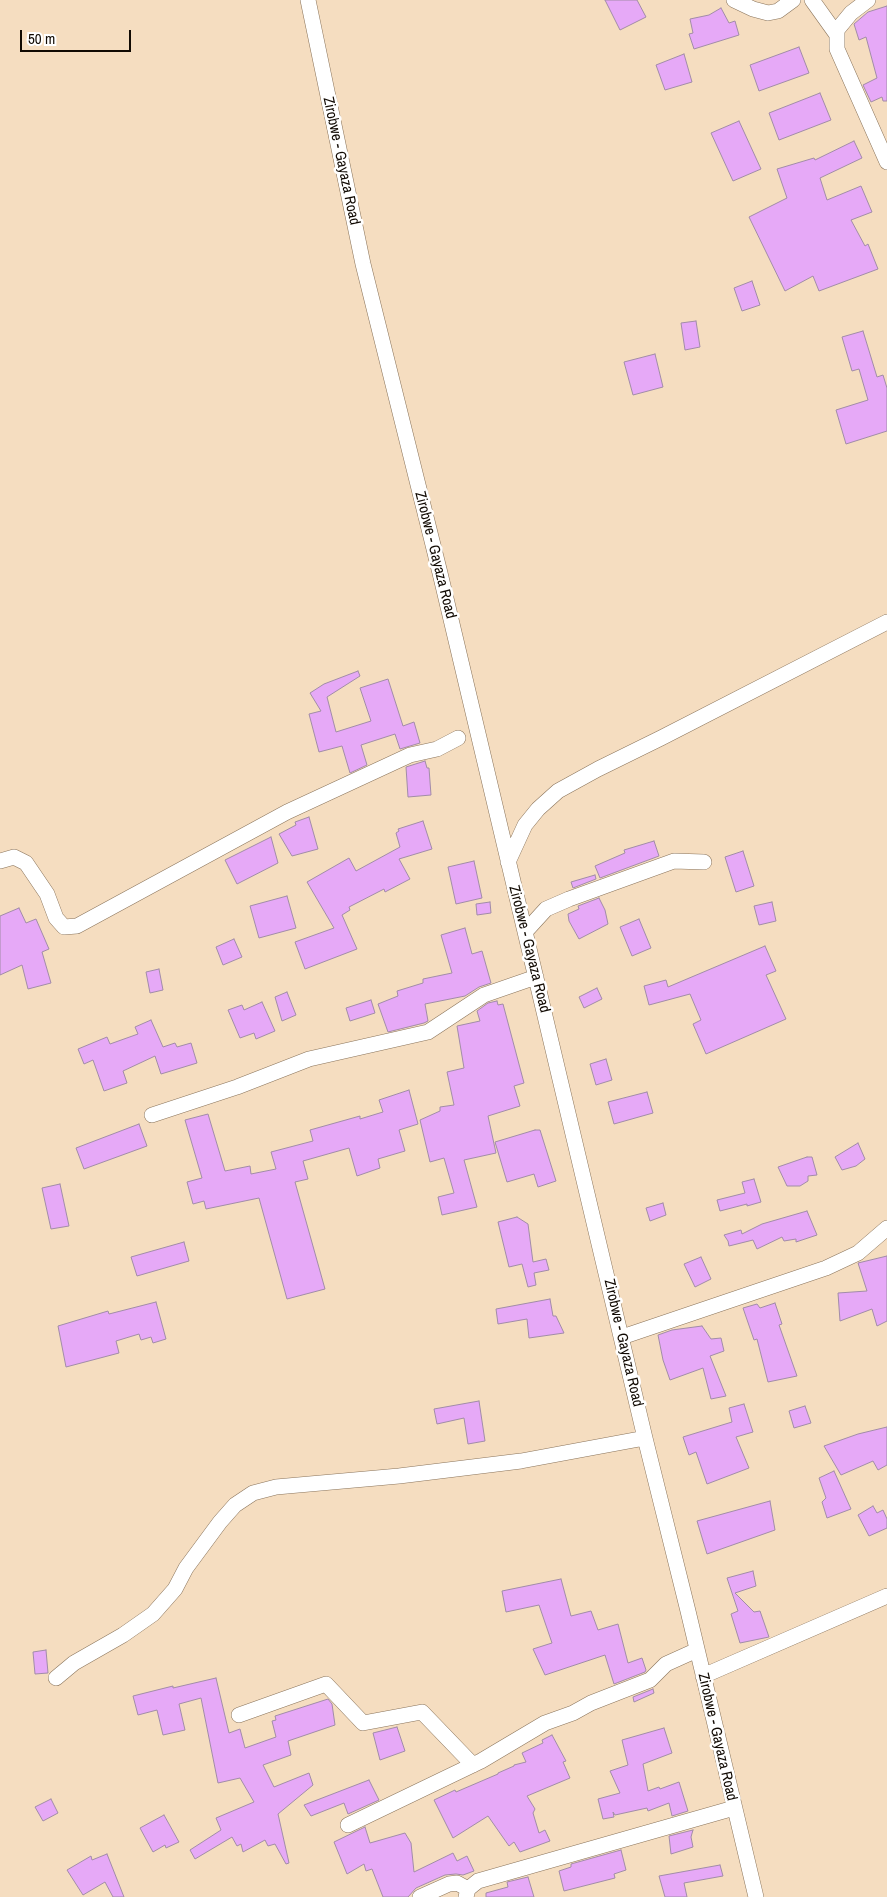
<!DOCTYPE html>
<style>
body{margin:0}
#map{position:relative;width:887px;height:1897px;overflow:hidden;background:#f5ddc0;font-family:"Archivo Narrow",sans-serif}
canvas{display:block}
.scale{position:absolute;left:20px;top:30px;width:111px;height:22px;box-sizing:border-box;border:2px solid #110a03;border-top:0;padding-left:6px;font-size:15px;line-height:18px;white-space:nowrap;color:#110a03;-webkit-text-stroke:4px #fff;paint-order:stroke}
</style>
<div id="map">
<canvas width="887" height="1897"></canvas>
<div class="scale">50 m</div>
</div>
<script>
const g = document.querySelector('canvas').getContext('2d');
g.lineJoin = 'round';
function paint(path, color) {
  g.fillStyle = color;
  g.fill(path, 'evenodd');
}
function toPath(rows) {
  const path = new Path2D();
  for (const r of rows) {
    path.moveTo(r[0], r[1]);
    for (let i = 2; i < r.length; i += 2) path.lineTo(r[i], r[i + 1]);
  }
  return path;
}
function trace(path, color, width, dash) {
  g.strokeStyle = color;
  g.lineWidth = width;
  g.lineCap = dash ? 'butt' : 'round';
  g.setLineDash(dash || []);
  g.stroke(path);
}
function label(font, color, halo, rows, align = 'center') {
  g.font = font + ' "Archivo Narrow",sans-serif';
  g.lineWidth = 5;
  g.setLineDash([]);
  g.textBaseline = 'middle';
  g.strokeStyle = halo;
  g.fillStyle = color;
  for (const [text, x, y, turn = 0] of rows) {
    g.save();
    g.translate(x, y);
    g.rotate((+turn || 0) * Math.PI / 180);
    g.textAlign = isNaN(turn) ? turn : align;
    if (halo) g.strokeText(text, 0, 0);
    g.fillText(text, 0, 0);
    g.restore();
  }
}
const building = toPath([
 [605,0,637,0,646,17,620,30,605,0],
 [887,6,887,101,883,101,882,97,871,102,863,85,877,78,866,37,859,40,854,24,868,12,887,6],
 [721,8,729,23,735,21,739,35,694,49,689,34,693,33,690,19,709,15,721,8],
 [799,47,809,73,759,91,750,65,799,47],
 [684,54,692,82,665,90,656,65,684,54],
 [820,93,831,120,779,140,769,113,820,93],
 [739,121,761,169,733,181,711,133,739,121],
 [854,141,862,158,820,178,827,200,861,186,872,212,851,220,865,246,868,244,878,269,819,291,813,276,785,291,749,217,787,198,777,169,814,158,815,160,854,141],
 [752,281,760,305,742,311,734,288,752,281],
 [696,321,700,347,685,350,681,323,696,321],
 [863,331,877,377,883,375,887,388,887,431,846,444,836,410,868,400,859,369,852,371,842,337,863,331],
 [655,354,663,387,633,395,624,362,655,354],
 [358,671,360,676,327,697,336,732,371,721,360,688,388,679,403,726,414,722,420,743,400,749,395,734,361,745,367,765,350,773,342,746,319,752,309,714,321,711,310,693,324,684,358,671],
 [425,761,427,768,429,768,431,795,408,797,406,767,425,761],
 [309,817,318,849,292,856,279,834,296,825,295,822,309,817],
 [423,821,432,849,399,859,410,879,385,892,384,889,349,907,350,910,342,915,357,949,305,969,295,942,334,928,307,882,349,858,356,871,400,847,396,833,399,831,398,829,423,821],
 [271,837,278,863,237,884,225,860,271,837],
 [654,841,659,856,600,878,595,866,625,853,624,850,654,841],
 [743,851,754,886,736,892,725,857,743,851],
 [474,861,482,898,456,904,448,867,474,861],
 [595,875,596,879,573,888,571,882,595,875],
 [287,896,296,928,259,938,250,906,287,896],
 [599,898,605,910,608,924,579,939,569,921,568,914,579,909,578,906,599,898],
 [490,902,491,913,477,915,476,904,490,902],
 [772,902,776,921,759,925,754,906,772,902],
 [19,908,26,923,36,919,49,949,42,952,51,983,28,989,22,965,0,975,0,916,19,908],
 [639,919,651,948,632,956,620,927,639,919],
 [465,928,472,954,482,951,491,983,479,987,465,996,425,1004,428,1021,424,1023,388,1032,378,1004,398,996,397,991,423,983,423,979,452,973,441,935,465,928],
 [234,939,242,957,223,965,216,947,234,939],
 [765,946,776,971,766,975,786,1019,706,1054,693,1024,701,1020,690,994,649,1005,644,986,666,980,668,987,765,946],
 [159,969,163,990,150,993,146,972,159,969],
 [597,988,602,999,584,1008,579,997,597,988],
 [287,992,296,1015,282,1021,275,997,287,992],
 [371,1000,375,1013,350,1021,346,1008,371,1000],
 [497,1001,498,1005,503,1004,524,1083,514,1086,520,1106,488,1116,496,1153,464,1160,477,1207,442,1215,438,1197,454,1193,444,1158,430,1162,420,1120,440,1111,440,1107,454,1105,447,1072,464,1068,457,1026,480,1021,477,1011,488,1003,497,1001],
 [262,1002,275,1031,256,1039,254,1033,240,1038,228,1010,242,1005,244,1010,262,1002],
 [151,1020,163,1047,175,1043,177,1047,191,1043,197,1063,161,1074,155,1056,123,1071,127,1083,104,1091,93,1060,84,1064,78,1049,107,1037,110,1044,138,1034,135,1027,151,1020],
 [606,1059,612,1080,596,1085,590,1064,606,1059],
 [409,1090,418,1124,399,1130,405,1151,378,1159,380,1168,357,1176,349,1148,303,1161,308,1179,295,1182,325,1289,287,1299,259,1198,206,1209,204,1201,193,1204,187,1182,202,1178,185,1120,208,1114,225,1171,250,1166,251,1174,276,1169,271,1152,313,1141,310,1130,360,1116,360,1119,383,1112,379,1100,409,1090],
 [647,1092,653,1113,614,1124,608,1102,647,1092],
 [139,1124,147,1146,84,1169,76,1148,139,1124],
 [535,1130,540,1130,556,1181,538,1187,534,1174,507,1182,495,1142,535,1130],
 [858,1143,865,1159,856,1166,842,1170,835,1157,858,1143],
 [807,1157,812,1157,817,1175,808,1176,808,1181,800,1186,787,1186,778,1167,807,1157],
 [754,1179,761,1202,747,1206,747,1204,720,1211,717,1200,745,1193,742,1182,754,1179],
 [60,1184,69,1226,51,1229,42,1188,60,1184],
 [663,1203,666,1215,650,1221,646,1208,663,1203],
 [807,1211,817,1235,796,1242,796,1239,784,1241,782,1237,757,1249,753,1240,729,1246,728,1241,724,1235,741,1230,742,1234,762,1224,807,1211],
 [517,1217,528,1224,533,1262,546,1259,549,1270,534,1273,536,1285,528,1287,522,1264,509,1267,498,1222,517,1217],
 [184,1242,189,1261,137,1276,131,1257,184,1242],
 [887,1256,887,1321,877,1326,872,1309,840,1321,838,1293,867,1291,858,1263,887,1256],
 [701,1257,711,1279,695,1287,684,1264,701,1257],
 [550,1299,553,1316,556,1316,564,1333,529,1338,527,1319,498,1324,496,1309,550,1299],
 [156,1302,166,1339,153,1343,151,1337,141,1340,139,1334,116,1341,119,1353,66,1367,58,1326,108,1311,109,1314,156,1302],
 [775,1303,782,1324,779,1325,797,1376,768,1382,757,1339,754,1340,743,1308,757,1304,760,1308,775,1303],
 [702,1326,711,1339,721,1338,724,1351,710,1356,726,1396,711,1399,703,1368,670,1380,663,1360,658,1335,672,1330,702,1326],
 [479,1401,485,1441,468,1444,464,1418,437,1424,434,1409,479,1401],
 [744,1404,753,1432,736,1437,749,1468,707,1484,696,1452,689,1455,683,1437,732,1422,729,1408,744,1404],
 [805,1406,811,1423,794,1428,789,1411,805,1406],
 [887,1427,887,1465,878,1470,873,1461,841,1475,824,1446,858,1434,887,1427],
 [834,1471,851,1509,827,1518,822,1502,826,1498,819,1478,834,1471],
 [770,1501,775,1530,707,1554,697,1521,770,1501],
 [873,1506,877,1513,883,1510,887,1519,887,1528,869,1536,858,1515,873,1506],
 [753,1571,756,1586,735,1593,754,1612,760,1611,769,1637,740,1643,731,1614,738,1611,727,1578,753,1571],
 [561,1579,571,1616,591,1611,598,1630,618,1624,628,1663,642,1658,646,1670,645,1672,614,1684,605,1655,545,1675,533,1649,552,1643,539,1605,506,1612,502,1591,561,1579],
 [46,1650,48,1673,35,1674,33,1652,46,1650],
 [216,1678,229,1733,240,1729,245,1748,276,1737,272,1721,276,1720,275,1716,328,1699,332,1704,335,1725,288,1741,291,1755,263,1765,274,1787,309,1773,313,1785,278,1814,289,1863,286,1864,275,1844,268,1846,265,1840,243,1852,241,1844,237,1846,232,1837,195,1859,190,1850,221,1830,216,1818,254,1802,240,1778,218,1783,201,1698,179,1704,185,1730,163,1735,157,1710,138,1715,133,1696,173,1686,173,1688,216,1678],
 [653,1689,654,1693,634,1702,633,1697,653,1689],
 [397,1727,405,1751,380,1760,373,1733,397,1727],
 [664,1728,672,1753,643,1764,648,1791,659,1787,660,1789,679,1782,688,1811,672,1816,669,1803,648,1811,647,1808,615,1815,613,1812,614,1817,603,1819,598,1799,620,1793,610,1771,628,1765,622,1740,664,1728],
 [552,1735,566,1761,563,1762,570,1778,527,1796,535,1809,533,1813,539,1833,545,1830,550,1841,520,1852,514,1842,509,1846,488,1816,453,1838,434,1800,455,1790,456,1792,498,1774,498,1773,514,1766,514,1765,526,1762,522,1753,543,1743,542,1740,552,1735],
 [369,1780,379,1800,348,1814,344,1803,311,1816,304,1805,369,1780],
 [51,1799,58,1813,43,1821,35,1807,51,1799],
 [164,1815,179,1842,166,1848,165,1845,153,1852,140,1828,164,1815],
 [365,1827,370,1843,405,1833,411,1843,414,1872,453,1853,457,1861,467,1856,474,1871,463,1875,456,1874,445,1875,416,1888,408,1897,383,1897,372,1869,366,1871,364,1864,347,1874,334,1842,365,1827],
 [693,1830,691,1837,693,1847,671,1854,669,1836,693,1830],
 [621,1850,626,1870,614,1874,615,1878,564,1891,559,1871,571,1867,571,1864,621,1850],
 [107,1854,124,1897,113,1897,105,1882,83,1895,67,1870,91,1856,92,1860,107,1854],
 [720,1865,723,1876,684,1883,687,1897,665,1897,659,1876,720,1865],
 [528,1877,534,1897,486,1897,486,1893,508,1887,507,1882,528,1877]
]);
const minor = toPath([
 [308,0,363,264,440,573,645,1438,688,1611,756,1897],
 [734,0,753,9,768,13,778,11,793,0],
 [812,0,837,35],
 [868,0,851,13,837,30,837,49,887,162],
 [0,861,14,857,26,863,47,894,56,918,64,927,77,926,287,812,410,755,437,749,458,738],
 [508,862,525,825,538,809,558,791,598,769,661,738,887,622],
 [525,932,546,909,569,899,674,861,704,862],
 [152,1115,237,1087,309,1059,428,1032,484,995,536,977],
 [622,1337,826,1268,858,1253,887,1228],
 [703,1676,887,1596],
 [56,1678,74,1663,123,1635,153,1614,175,1589,186,1568,220,1522,235,1505,253,1493,276,1487,399,1476,521,1461,645,1438],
 [239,1715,326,1684,363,1723,422,1712,473,1765],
 [348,1825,481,1761,545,1723,573,1713,591,1703,650,1680,666,1664,697,1650],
 [420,1897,449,1884,457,1883,468,1889],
 [466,1897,468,1889,478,1881,734,1808]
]);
const streetNames = [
 ["Zirobwe - Gayaza Road",341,161,78],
 ["Zirobwe - Gayaza Road",435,555,76],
 ["Zirobwe - Gayaza Road",529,949,76],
 ["Zirobwe - Gayaza Road",623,1343,77],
 ["Zirobwe - Gayaza Road",717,1737,77]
];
paint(building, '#e6a9f7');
trace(building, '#a18ca7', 1);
trace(minor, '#8a745b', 16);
trace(minor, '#fff', 15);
label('15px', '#110a03', '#fff', streetNames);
</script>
